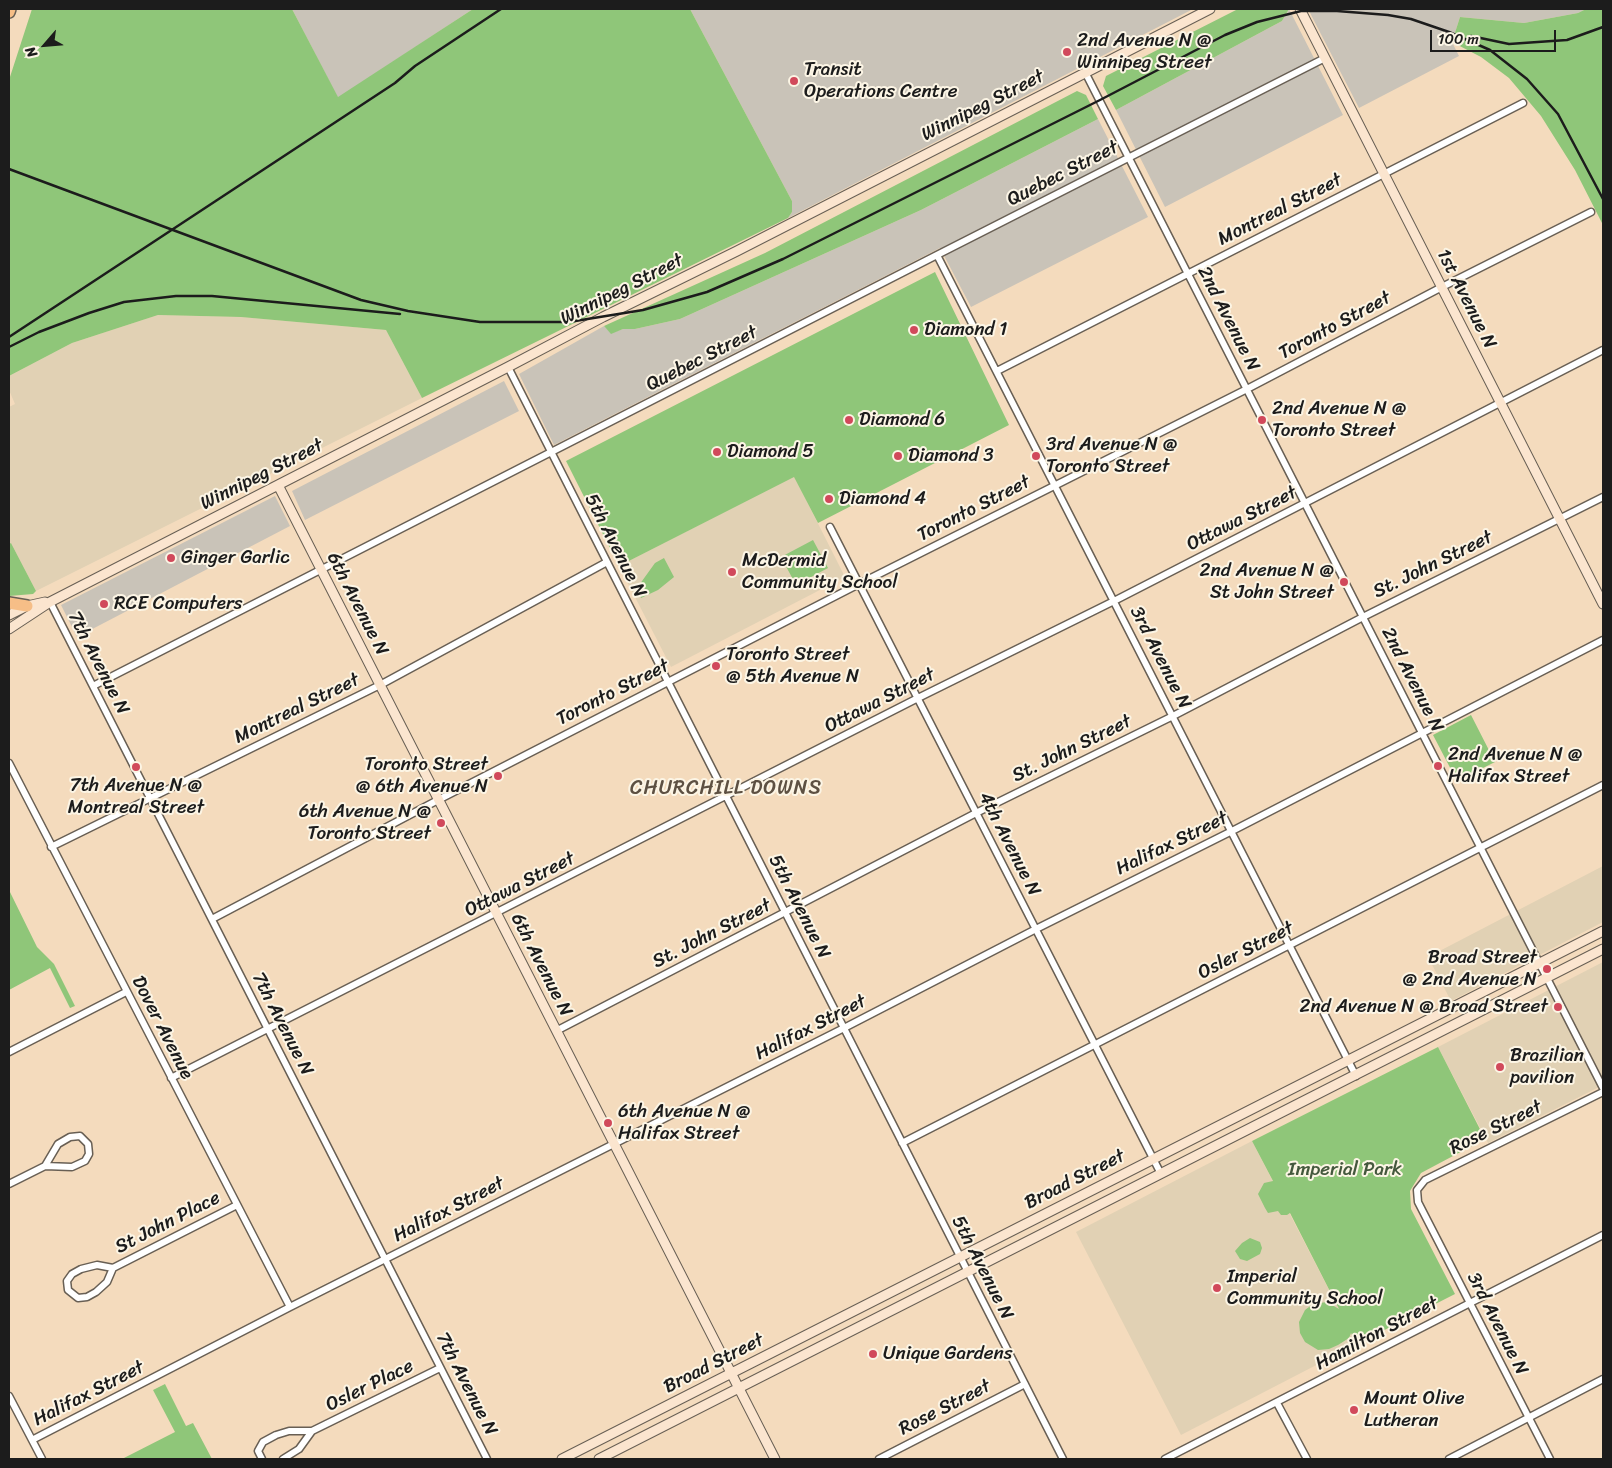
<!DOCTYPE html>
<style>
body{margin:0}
#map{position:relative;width:1612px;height:1468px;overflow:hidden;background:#f4dbbd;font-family:Sriracha,sans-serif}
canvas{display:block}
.frame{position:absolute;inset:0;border:10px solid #1c1c1c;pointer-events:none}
.north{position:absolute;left:20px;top:20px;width:50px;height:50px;-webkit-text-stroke:4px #fcf5e5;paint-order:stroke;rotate:243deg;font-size:14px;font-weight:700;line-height:20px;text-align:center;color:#1c1c1c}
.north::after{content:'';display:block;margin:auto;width:18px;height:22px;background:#1c1c1c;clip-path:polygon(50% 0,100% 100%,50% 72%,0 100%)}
.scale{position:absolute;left:1430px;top:30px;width:126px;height:22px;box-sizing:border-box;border:2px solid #1c1c1c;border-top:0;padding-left:6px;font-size:15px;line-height:18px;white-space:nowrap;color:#1c1c1c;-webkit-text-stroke:4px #fcf5e5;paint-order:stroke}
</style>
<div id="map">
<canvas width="1612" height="1468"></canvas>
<div class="frame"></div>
<div class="north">N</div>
<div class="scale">100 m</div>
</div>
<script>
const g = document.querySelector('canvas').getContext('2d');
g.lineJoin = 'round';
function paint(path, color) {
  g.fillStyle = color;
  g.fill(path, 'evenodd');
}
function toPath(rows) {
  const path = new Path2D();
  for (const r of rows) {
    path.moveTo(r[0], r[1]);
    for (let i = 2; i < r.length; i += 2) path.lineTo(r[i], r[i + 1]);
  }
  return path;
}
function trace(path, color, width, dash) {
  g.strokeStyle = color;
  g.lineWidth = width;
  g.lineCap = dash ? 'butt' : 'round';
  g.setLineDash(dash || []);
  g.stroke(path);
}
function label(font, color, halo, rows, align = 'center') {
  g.font = font + ' Sriracha,sans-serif';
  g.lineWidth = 4;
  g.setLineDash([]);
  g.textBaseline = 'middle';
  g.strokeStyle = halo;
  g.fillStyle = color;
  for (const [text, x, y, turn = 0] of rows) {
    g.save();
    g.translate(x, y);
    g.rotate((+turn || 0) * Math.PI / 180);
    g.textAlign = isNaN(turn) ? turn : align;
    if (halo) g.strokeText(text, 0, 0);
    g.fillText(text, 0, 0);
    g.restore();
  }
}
const built = toPath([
 [158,315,242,317,386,330,422,398,36,591,11,543,9,544,9,407,15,404,9,390,9,376,72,343],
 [794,476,845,577,671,667,619,566],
 [1603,866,1603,922,1451,1001,1428,957],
 [1603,962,1603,1085,1488,1143,1438,1047],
 [1252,1141,1357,1344,1181,1435,1076,1232]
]);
const industrial = toPath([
 [292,9,473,9,338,98],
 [690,9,1193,9,788,218,792,212,792,201],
 [1289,9,1343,115,1165,207,1116,110,1282,21],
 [1308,9,1586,9,1578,13,1524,23,1460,17,1452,42,1459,56,1359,108],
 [1098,119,1148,217,971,307,940,248,554,445,519,374,604,326,611,333,623,329,635,329,680,319,921,210],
 [504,381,519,411,305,520,292,491],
 [275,496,290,526,77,637,61,605]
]);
const green = toPath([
 [32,9,292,9,338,97,473,9,690,9,792,201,792,212,788,218,422,398,386,330,241,317,158,315,72,343,9,376,9,80],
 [1238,9,1289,9,1282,21,1116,110,1103,86,1106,76],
 [1586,9,1603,9,1603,225,1575,170,1541,116,1509,78,1481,57,1452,42,1460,17,1524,23,1578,13],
 [1077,91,1086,95,1098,119,921,210,680,319,635,329,623,329,611,334,604,326,765,253],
 [935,272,1009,425,818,523,794,477,619,566,566,461],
 [813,540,828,568,796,585,781,557],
 [11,543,36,591,33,594,9,596,9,544],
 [664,558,674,577,658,590,641,598,637,588,655,563],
 [1471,715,1495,762,1457,781,1433,735],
 [9,890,37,947,54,964,75,1006,70,1008,50,968,9,990],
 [1438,1047,1485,1139,1421,1173,1410,1191,1411,1209,1455,1294,1357,1344,1351,1333,1349,1338,1338,1345,1329,1349,1318,1350,1305,1342,1300,1333,1299,1322,1305,1310,1313,1304,1327,1302,1339,1309,1290,1213,1287,1215,1281,1215,1278,1211,1268,1213,1265,1208,1258,1194,1264,1183,1273,1181,1252,1141],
 [1250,1238,1260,1242,1262,1248,1260,1254,1247,1261,1240,1259,1235,1251,1242,1243],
 [165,1384,186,1426,193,1423,212,1459,122,1459,175,1432,153,1390]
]);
const street = toPath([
 [1085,72,1603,1088],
 [937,255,1356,1076],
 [508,367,1063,1459],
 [997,371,1523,103],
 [830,527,1161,1174],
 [50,602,487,1459],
 [93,686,937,255,1325,58],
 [9,763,290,1307],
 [51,847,380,685,607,562],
 [212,919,438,800,859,584,1247,389,1442,287,1591,212],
 [556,1031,976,813,1173,716,1363,617,1603,497],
 [9,1052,126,992],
 [171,1078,918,698,1114,601,1603,350],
 [902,1143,1603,785],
 [9,1184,45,1166,72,1167,85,1161,89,1154,88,1144,80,1136,70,1137,58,1144,45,1166],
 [113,1268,97,1265,81,1269,72,1274,67,1281,68,1290,78,1298,87,1297,96,1292,107,1282,113,1268,237,1205],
 [9,1396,42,1459],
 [1277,1403,1307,1459],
 [32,1440,290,1307,844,1028,1036,929,1232,831,1603,640],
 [262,1459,258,1451,263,1442,276,1435,289,1431,312,1431,440,1368],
 [283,1459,299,1449,312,1431],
 [879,1459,1025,1384],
 [1165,1459,1603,1235],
 [1449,1459,1603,1379],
 [1550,1459,1418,1202,1417,1190,1425,1180,1603,1092]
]);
const secondary = toPath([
 [1300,9,1603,604],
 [278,485,775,1459],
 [9,615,27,606,45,602],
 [9,629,50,602,508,367,603,317,737,251,1210,9],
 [562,1459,1603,931],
 [599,1459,1603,949]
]);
const highway = toPath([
 [9,12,10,9],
 [9,603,27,606]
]);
const rail = toPath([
 [1471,36,1509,44,1552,41,1567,40,1603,27],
 [9,169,361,300,408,311,480,322,569,322,643,310,707,292,783,259,1100,100,1225,35,1257,22,1301,11,1337,11,1388,15,1411,19,1449,32,1490,50,1527,79,1558,114,1603,199],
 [9,337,395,83,415,66,501,9],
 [9,347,39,332,89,313,124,302,176,296,212,296,400,314]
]);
const markers = [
 [1067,52,5,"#d1495b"],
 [794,81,5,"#d1495b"],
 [914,330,5,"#d1495b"],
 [849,420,5,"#d1495b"],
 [1262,420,5,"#d1495b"],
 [717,452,5,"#d1495b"],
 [898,456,5,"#d1495b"],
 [1036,456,5,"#d1495b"],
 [829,499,5,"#d1495b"],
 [171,558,5,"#d1495b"],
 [732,572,5,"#d1495b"],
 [1344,582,5,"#d1495b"],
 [104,604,5,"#d1495b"],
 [716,666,5,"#d1495b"],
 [1438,766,5,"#d1495b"],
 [136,767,5,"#d1495b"],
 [498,776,5,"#d1495b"],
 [441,823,5,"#d1495b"],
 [1547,969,5,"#d1495b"],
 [1558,1007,5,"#d1495b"],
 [1500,1067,5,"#d1495b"],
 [608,1123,5,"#d1495b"],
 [1217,1288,5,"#d1495b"],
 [873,1354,5,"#d1495b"],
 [1354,1410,5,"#d1495b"]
];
const poiNames = [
 ["2nd Avenue N @",1077,41],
 ["Winnipeg Street",1077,63],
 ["Transit",804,70],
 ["Operations Centre",804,92],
 ["Diamond 1",924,330],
 ["2nd Avenue N @",1272,409],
 ["Toronto Street",1272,431],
 ["Diamond 6",859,420],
 ["3rd Avenue N @",1046,445],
 ["Toronto Street",1046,467],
 ["Diamond 5",727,452],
 ["Diamond 3",908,456],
 ["Diamond 4",839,499],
 ["Ginger Garlic",181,558],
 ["McDermid",742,561],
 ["Community School",742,583],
 ["2nd Avenue N @",1334,571,"right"],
 ["St John Street",1334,593,"right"],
 ["RCE Computers",114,604],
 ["Toronto Street",726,655],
 ["@ 5th Avenue N",726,677],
 ["2nd Avenue N @",1448,755],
 ["Halifax Street",1448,777],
 ["Toronto Street",488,765,"right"],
 ["@ 6th Avenue N",488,787,"right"],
 ["7th Avenue N @",136,786,"center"],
 ["Montreal Street",136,808,"center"],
 ["6th Avenue N @",431,812,"right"],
 ["Toronto Street",431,834,"right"],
 ["Broad Street",1537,958,"right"],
 ["@ 2nd Avenue N",1537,980,"right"],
 ["2nd Avenue N @ Broad Street",1548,1007,"right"],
 ["Brazilian",1510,1056],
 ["pavilion",1510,1078],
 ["6th Avenue N @",618,1112],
 ["Halifax Street",618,1134],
 ["Imperial",1227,1277],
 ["Community School",1227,1299],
 ["Unique Gardens",883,1354],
 ["Mount Olive",1364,1399],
 ["Lutheran",1364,1421]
];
const streetNames = [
 ["Winnipeg Street",983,106,-27],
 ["Quebec Street",1063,174,-27],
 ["Montreal Street",1280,210,-27],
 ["Winnipeg Street",622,290,-27],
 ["1st Avenue N",1466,299,63],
 ["2nd Avenue N",1228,319,63],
 ["Toronto Street",1335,326,-28],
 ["Quebec Street",702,359,-27],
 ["Winnipeg Street",262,475,-27],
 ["Toronto Street",974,509,-27],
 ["Ottawa Street",1242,519,-27],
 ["5th Avenue N",615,546,63],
 ["St. John Street",1433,565,-26],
 ["6th Avenue N",357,604,63],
 ["3rd Avenue N",1160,658,63],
 ["7th Avenue N",98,663,63],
 ["2nd Avenue N",1412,680,63],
 ["Toronto Street",613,693,-27],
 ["Ottawa Street",880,701,-27],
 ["Montreal Street",297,709,-26],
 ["St. John Street",1072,749,-26],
 ["4th Avenue N",1009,844,63],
 ["Halifax Street",1172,844,-26],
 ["Ottawa Street",520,885,-27],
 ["5th Avenue N",799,907,63],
 ["St. John Street",712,934,-27],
 ["Osler Street",1246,951,-27],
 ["6th Avenue N",541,965,63],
 ["7th Avenue N",282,1024,63],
 ["Dover Avenue",162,1028,63],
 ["Halifax Street",811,1028,-27],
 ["Rose Street",1496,1128,-26],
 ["Broad Street",1075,1180,-27],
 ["Halifax Street",449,1210,-27],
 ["St John Place",168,1223,-27],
 ["5th Avenue N",982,1268,63],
 ["3rd Avenue N",1497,1324,63],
 ["Hamilton Street",1377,1334,-28],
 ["Broad Street",714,1364,-27],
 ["7th Avenue N",466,1384,63],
 ["Osler Place",370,1386,-26],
 ["Halifax Street",89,1394,-27],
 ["Rose Street",945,1408,-27]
];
const parkNames = [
 ["Imperial Park",1345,1170]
];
const neighbourhoodNames = [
 ["CHURCHILL DOWNS",726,789]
];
paint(built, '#e1d1b4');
paint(industrial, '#c9c3b8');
paint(green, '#8fc679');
trace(street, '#685f54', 9);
trace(secondary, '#685f54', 11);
trace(highway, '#685f54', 14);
trace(street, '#fff', 6);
trace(secondary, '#fbe5cf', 9);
trace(highway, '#f6be87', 11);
trace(rail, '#1c1c1c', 2.5);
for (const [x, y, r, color] of markers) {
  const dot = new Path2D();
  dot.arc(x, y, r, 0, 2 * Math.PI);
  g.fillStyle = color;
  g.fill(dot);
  trace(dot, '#fcf5e5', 2);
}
label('19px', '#1c1c1c', '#fcf5e5', poiNames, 'left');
label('19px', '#1c1c1c', '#fcf5e5', streetNames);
label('19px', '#44583d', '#fcf5e5', parkNames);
g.letterSpacing = '1px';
label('20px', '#5d5042', '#fcf5e5', neighbourhoodNames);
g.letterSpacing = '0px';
</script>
